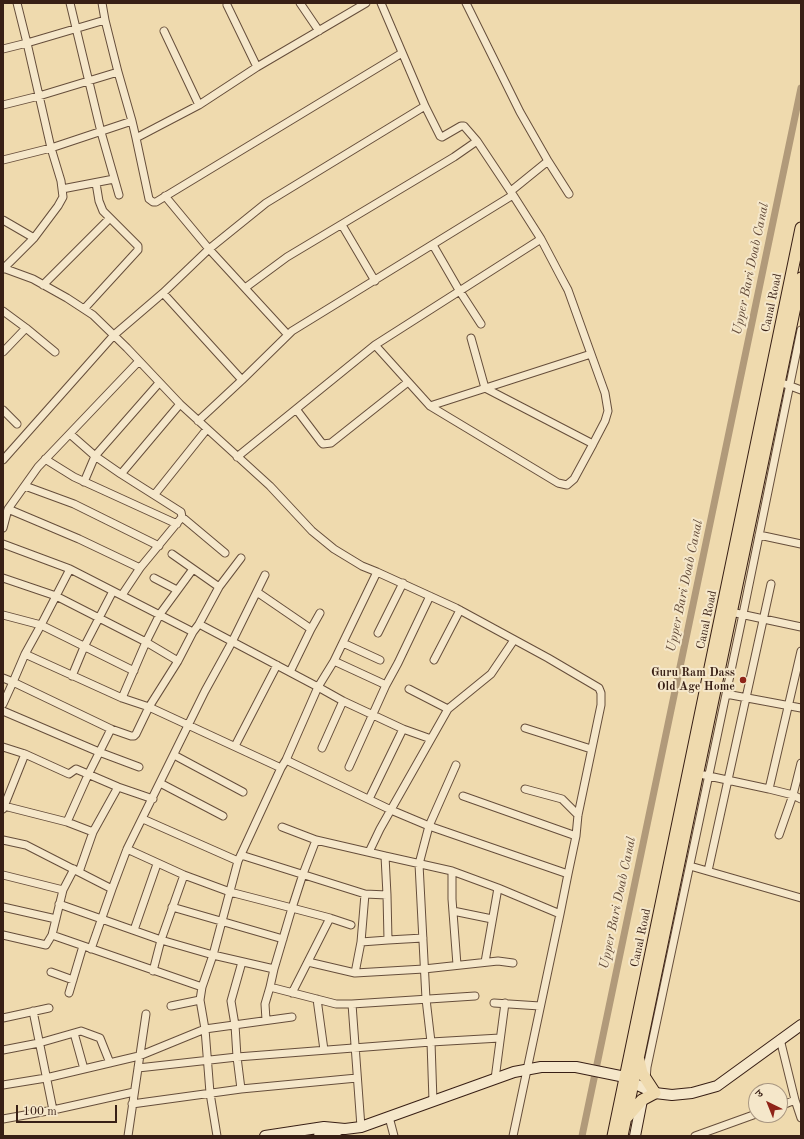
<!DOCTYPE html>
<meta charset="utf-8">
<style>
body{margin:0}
#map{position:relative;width:804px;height:1139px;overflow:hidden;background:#efdaae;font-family:"Old Standard TT","Noto Serif Devanagari",serif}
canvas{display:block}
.frame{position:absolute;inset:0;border:4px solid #381f15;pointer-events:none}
.north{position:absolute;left:748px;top:1083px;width:40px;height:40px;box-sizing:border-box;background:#f5e7ca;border:1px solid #a99782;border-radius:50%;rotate:317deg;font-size:11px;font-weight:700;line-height:16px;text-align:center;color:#381f15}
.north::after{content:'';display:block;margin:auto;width:14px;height:18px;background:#8f2418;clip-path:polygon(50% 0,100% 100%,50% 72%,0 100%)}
.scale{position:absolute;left:16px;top:1105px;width:101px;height:18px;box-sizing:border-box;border:2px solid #381f15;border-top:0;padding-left:5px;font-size:12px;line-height:14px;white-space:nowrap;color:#381f15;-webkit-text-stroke:3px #f5e7ca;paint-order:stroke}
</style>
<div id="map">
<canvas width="804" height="1139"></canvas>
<div class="frame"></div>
<div class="north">उ</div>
<div class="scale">100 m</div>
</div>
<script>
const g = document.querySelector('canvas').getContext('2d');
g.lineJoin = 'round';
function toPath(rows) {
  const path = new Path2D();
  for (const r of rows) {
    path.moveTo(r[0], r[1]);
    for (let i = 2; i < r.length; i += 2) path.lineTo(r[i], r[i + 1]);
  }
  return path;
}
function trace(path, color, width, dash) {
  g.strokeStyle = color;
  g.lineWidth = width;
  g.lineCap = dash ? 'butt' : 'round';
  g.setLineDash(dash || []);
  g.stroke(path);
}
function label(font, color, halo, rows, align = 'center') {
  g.font = font + ' "Old Standard TT",serif';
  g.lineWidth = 4;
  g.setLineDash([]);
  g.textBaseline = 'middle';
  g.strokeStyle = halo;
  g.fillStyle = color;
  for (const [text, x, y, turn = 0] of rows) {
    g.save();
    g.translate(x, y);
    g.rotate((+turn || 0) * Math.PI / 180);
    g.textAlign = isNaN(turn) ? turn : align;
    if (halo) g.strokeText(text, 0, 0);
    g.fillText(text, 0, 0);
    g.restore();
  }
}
const canal = toPath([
 [582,1136,801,88]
]);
const street = toPath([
 [17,3,27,43,105,20,118,72],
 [70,3,101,132,119,195],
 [102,3,105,20],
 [300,3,319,31],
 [466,3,520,112,548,161,511,191],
 [227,5,257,67],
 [164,31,199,105],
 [3,49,27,43,51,148,3,160],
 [3,105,39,96,118,72,132,121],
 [425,106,440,136,442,137,461,126,464,126,477,141],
 [136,138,149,199,153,202,156,202,402,53],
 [548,161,569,194],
 [96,183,99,201,103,211,110,218],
 [62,189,114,179],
 [165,196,209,249,288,335],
 [3,220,34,238],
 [342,225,375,281],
 [433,245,459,290,481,324],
 [3,268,33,279,67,298,93,315,127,348,180,404,270,486,312,531,334,549,362,566,377,572,456,608,548,658,599,688,601,693,601,705,578,815,576,836],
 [3,269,34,238,58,206,63,197,61,181,51,148,132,121,136,138,199,105,257,67,366,3],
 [43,285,110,218,138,246,138,250,84,309],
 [245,288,287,257,454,157,477,141,513,195],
 [163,293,242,380],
 [3,311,26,328,3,352],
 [26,328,55,352],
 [471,338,485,388,593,444,605,421,608,411,605,393,591,354],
 [375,345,541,239],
 [785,384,801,390],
 [430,406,558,483,567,485,574,479,593,444],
 [296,409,321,442,323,444,331,443,408,382],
 [3,410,17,424],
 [198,421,242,380,292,331,513,195,541,239,561,277,568,290,591,354,430,406,375,345,237,457],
 [70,434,95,456,121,474,181,512,182,517,140,568],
 [45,459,74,477,177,524],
 [3,460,114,335,163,293,209,249,266,203,425,106,381,3],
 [121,474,180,404],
 [84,482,95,456,159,383],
 [25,486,74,504,159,546],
 [155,494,207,429],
 [8,509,79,539,140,568,122,595],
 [182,517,225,553],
 [3,528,8,509,38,467,139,361],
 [759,535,801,544],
 [3,544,70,569,193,632,199,624,318,687,286,760,281,768,238,861,213,955,202,987,200,1000,205,1029,139,1056,46,1078,3,1085],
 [172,554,219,587],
 [3,578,56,596,146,642,178,661],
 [154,578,177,590],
 [257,592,311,629],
 [731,612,801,627],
 [3,615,41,625,134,671],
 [199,624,219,587,241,558],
 [193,632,178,661,149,707,281,768],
 [378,633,403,583],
 [343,643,380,660],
 [25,654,41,625,70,569],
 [434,660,460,610],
 [334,661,377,572],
 [290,672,311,629,320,613],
 [72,676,84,647,113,591],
 [3,678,13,682,111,729,131,736,134,736,136,734,149,707,122,698,25,654,13,682,3,704],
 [409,689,448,709],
 [726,694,801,708],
 [122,698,146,642,160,614,193,569],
 [3,711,99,752,139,767],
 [525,728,591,749],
 [403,729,431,739],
 [235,746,277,665],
 [3,747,25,754,3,809],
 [322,748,343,701],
 [25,754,69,774,76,769,118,787,153,799],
 [174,755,243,792],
 [286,760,391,810,429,826,568,874,560,914],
 [456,765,429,826,419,864,426,999,431,1042,500,1038],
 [349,767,386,685],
 [704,775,769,789,793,795,801,799],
 [160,783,223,816],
 [525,789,562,799,578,815],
 [769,789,801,651],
 [463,796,576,836,568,874],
 [369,799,403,729,343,701,318,687,334,661,386,685,398,663,430,596],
 [4,806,67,822,93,832,79,872],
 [143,819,238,861],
 [67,822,88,775,111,729],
 [282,827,316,840,303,874,292,908,330,918,292,993],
 [93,832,118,787],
 [779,835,793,795,801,763],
 [3,840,26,845,112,889,127,849,184,875,230,892,292,908,274,969,270,987,336,1004,352,1004,361,1127],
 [127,849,205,691,232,642,265,575],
 [369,852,380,829,448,709,491,674,514,640],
 [241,855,365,894,387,895,385,856,316,840],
 [385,856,452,871,498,888,485,962],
 [690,866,801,898],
 [74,869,63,890,52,935,202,987],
 [452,871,452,899,457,965],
 [708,871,771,584],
 [3,875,63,890],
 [184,875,161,940,213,955,274,969],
 [498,888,560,914,513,1136],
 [59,904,161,940,153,971],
 [3,907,56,919],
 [172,907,283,939],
 [453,911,492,919],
 [330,918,351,925],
 [134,930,157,864],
 [3,935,46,945,52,935],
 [388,940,423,938],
 [361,942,388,940,387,895],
 [91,949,112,889],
 [308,962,355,973,424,969,498,961,513,963],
 [51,972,73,980],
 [355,973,361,942,365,894],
 [69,993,83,946],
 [317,999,324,1050],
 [494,1003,540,1006],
 [352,1004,475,996],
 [171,1006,200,1000],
 [33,1011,53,1110],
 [3,1018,49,1008],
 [266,1020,265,1004,270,987],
 [74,1033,84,1069],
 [780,1039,795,1100,801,1118],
 [3,1050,39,1043,81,1031,100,1038,110,1063],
 [138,1068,237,1057,431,1042,433,1101],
 [495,1079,505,1003],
 [646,1080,647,1067,743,614,801,330],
 [241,1089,237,1057,235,1025,231,1001,242,962],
 [132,1104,241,1089,357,1078],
 [780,1106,795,1100],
 [389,1117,394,1136],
 [3,1119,53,1110,134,1092],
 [128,1136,146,1014],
 [217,1136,210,1093,205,1029,292,1017],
 [695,1136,756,1114]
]);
const secondary = toPath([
 [265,1136,324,1127,345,1129,361,1127,514,1072,541,1067,576,1067,625,1077,633,1083,655,1093,672,1095,692,1093,717,1086,801,1025],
 [319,1136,339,1130],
 [635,1136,642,1100]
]);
const primary = toPath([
 [627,1117,642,1100,655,1093,642,1073,639,1060],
 [613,1136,801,228],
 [622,1136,801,278]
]);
const markers = [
 [743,680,4,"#8f2418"]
];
const streetNames = [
 ["Canal Road",772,303,-78],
 ["Canal Road",707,620,-78],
 ["Canal Road",641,938,-78]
];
const poiNames = [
 ["Guru Ram Dass",735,673],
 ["Old Age Home",735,687]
];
const waterNames = [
 ["Upper Bari Doab Canal",751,269,-78],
 ["Upper Bari Doab Canal",685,586,-78],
 ["Upper Bari Doab Canal",618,903,-78]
];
trace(canal, '#b19a7a', 7);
trace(street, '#664e3b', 9);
trace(secondary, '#381f15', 12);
trace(primary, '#381f15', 13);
trace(street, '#f5e7ca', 7);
trace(secondary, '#f5e7ca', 10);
trace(primary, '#efdaae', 11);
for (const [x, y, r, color] of markers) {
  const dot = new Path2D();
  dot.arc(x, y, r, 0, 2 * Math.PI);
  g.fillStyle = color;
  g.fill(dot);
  trace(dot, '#f5e7ca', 1.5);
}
label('12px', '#381f15', '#f5e7ca', streetNames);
label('bold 12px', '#381f15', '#f5e7ca', poiNames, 'right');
label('italic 13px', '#624a38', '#f5e7ca', waterNames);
</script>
